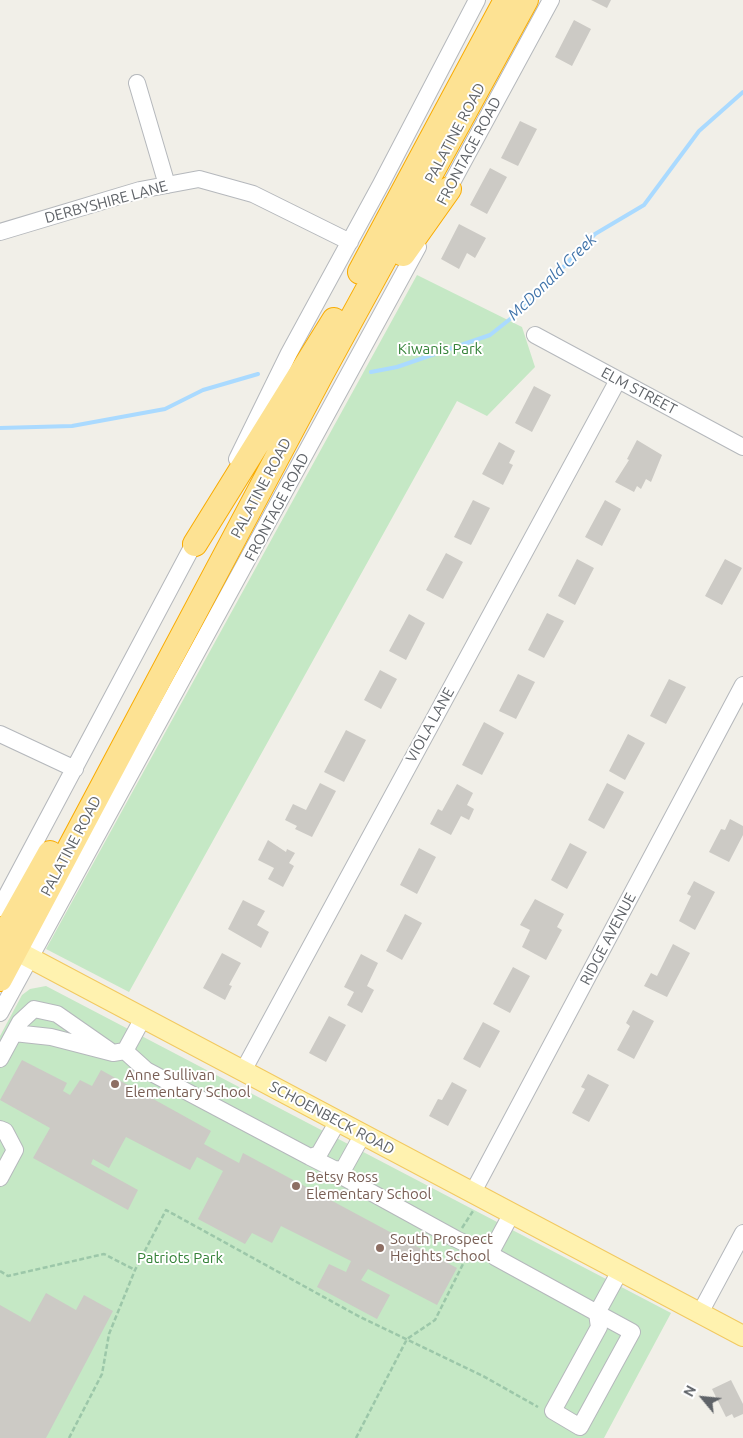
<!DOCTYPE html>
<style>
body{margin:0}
#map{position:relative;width:743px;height:1438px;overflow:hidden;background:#f1efe8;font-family:Ubuntu,sans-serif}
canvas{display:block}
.north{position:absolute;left:678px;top:1373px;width:50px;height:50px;-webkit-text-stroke:4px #fff;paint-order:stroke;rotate:298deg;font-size:14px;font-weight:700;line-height:20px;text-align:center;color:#5f6368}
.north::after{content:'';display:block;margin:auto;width:18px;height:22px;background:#5f6368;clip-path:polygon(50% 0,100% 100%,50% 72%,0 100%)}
</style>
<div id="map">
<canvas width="743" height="1438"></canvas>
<div class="north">N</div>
</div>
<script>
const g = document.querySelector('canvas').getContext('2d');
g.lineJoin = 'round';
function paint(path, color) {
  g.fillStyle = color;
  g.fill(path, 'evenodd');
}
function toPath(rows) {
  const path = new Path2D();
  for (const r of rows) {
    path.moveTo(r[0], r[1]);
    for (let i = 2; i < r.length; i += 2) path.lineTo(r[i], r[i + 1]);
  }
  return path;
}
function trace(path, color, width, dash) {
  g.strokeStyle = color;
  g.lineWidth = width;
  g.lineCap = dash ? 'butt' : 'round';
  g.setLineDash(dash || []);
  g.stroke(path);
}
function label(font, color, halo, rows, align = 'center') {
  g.font = font + ' Ubuntu,sans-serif';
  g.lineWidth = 4;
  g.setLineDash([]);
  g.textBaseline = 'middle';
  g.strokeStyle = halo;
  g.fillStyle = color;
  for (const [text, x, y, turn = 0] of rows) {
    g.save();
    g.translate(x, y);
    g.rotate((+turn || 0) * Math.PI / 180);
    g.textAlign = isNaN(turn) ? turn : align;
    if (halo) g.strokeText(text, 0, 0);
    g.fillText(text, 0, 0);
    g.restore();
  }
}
const green = toPath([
 [417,275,522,327,535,367,487,416,457,401,129,992,46,949],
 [46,986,671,1313,604,1438,0,1438,0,1036,22,995,30,989]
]);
const stream = toPath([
 [371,372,397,367,490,335,524,308,595,234,644,205,699,131,743,92],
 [0,428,72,426,165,409,203,390,258,374]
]);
const building = toPath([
 [591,0,611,0,607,8],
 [574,20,591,29,572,66,555,57],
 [520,121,537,129,518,166,501,158],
 [490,168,507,177,487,214,470,205],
 [459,224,486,238,475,258,467,253,459,269,441,259],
 [534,386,551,395,532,432,515,423],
 [637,440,662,455,651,482,646,479,641,489,637,486,634,492,615,482,629,460,627,459],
 [499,442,515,451,509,463,513,465,503,485,482,474],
 [473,500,490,508,471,545,454,537],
 [605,500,621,509,602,546,585,537],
 [446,553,463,562,443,599,426,590],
 [577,559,594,568,575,605,558,596],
 [725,559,742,568,722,605,705,596],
 [547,613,564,621,544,658,528,650],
 [409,614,425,623,406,660,389,651],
 [380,670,397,679,381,709,364,700],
 [518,674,535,682,516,719,499,711],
 [669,679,686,687,666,724,650,716],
 [484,722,504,733,482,775,462,765],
 [346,730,366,740,344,782,324,772],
 [628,734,645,743,625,780,609,771],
 [320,783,336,791,312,837,295,829,297,826,285,820,293,804,306,810],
 [607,783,624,792,604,829,588,820],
 [457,784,473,793,467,805,474,809,469,820,461,816,451,835,430,824,438,809,442,811],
 [730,819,743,826,743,835,729,862,709,852,721,829,725,830],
 [268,840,286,852,287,849,295,853,289,863,294,866,283,887,268,879,274,868,258,860],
 [570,843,587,852,567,889,551,880],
 [419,848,436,857,417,894,400,885],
 [694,881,715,892,695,930,679,921,691,896,687,894],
 [535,899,564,914,557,927,562,930,546,960,522,947,530,930,520,925],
 [243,900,265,911,257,925,269,932,261,948,228,929],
 [405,914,422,923,402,960,386,951],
 [673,944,690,953,667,997,644,986,651,973,657,976],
 [222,953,241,963,229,985,232,986,225,1000,203,988],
 [361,954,378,963,367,986,374,990,362,1013,347,1005,354,992,344,987],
 [513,967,530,976,510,1013,493,1004],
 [633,1010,654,1021,634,1059,617,1050,630,1026,626,1023],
 [329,1016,346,1025,326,1062,309,1053],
 [483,1022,500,1031,480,1068,463,1059],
 [22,1060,67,1083,63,1091,70,1095,80,1080,92,1086,101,1070,211,1131,204,1144,239,1163,243,1153,457,1268,437,1305,368,1269,361,1280,390,1295,377,1319,317,1287,329,1264,346,1272,351,1261,281,1226,272,1243,252,1233,245,1244,198,1219,223,1171,197,1157,190,1170,126,1137,109,1168,93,1159,91,1164,138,1190,128,1210,33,1158,50,1128,0,1100],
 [588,1074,609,1085,589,1122,572,1113,585,1089,581,1087],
 [452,1082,467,1090,448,1126,429,1116,438,1099,442,1100],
 [46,1293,76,1310,84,1295,113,1311,46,1438,0,1438,0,1305,30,1322],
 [731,1380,743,1404,743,1414,734,1418,732,1414,726,1417,712,1389]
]);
const path = toPath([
 [462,1228,473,1211],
 [0,1271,8,1276,104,1254,135,1270],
 [69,1438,102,1374,109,1334,135,1270,166,1210,360,1317,483,1376,538,1407],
 [356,1438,407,1339,435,1320,465,1260]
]);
const minor = toPath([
 [137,83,167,185],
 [443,199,551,0],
 [0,232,140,190,199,179,253,194,350,242],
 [535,335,743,447],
 [237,459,289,353,381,184,477,0],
 [0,734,75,769],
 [0,908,199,534],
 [0,1013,418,247],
 [14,1033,51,1037,113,1053,125,1051,143,1018],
 [125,1051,146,1070,310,1157,319,1154,338,1121],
 [0,1059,20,1022,34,1009,57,1014,113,1053],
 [243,1071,618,380],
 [0,1129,5,1131,15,1150,0,1178],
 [363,1134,343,1170,345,1178,456,1239,483,1252,491,1252,512,1213],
 [310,1157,334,1169,343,1170],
 [473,1192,743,685],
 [491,1252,495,1257,597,1313,620,1271],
 [597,1313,632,1332,580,1427,553,1411,599,1327,597,1313],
 [700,1313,743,1233]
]);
const major = toPath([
 [2,943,743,1336]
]);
const highway = toPath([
 [403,254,449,189],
 [360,272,506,0],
 [195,544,334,320],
 [0,942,50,853],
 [0,979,322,373,526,0]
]);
const markers = [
 [115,1084,5,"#8d6e63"],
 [296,1186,5,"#8d6e63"],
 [380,1248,5,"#8d6e63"]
];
const streetNames = [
 ["PALATINE ROAD",455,133,-62],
 ["FRONTAGE ROAD",469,151,-62],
 ["DERBYSHIRE LANE",106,202,-15],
 ["ELM STREET",639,391,28],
 ["PALATINE ROAD",261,488,-62],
 ["FRONTAGE ROAD",277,507,-62],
 ["VIOLA LANE",430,725,-61],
 ["PALATINE ROAD",71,846,-62],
 ["RIDGE AVENUE",608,939,-62],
 ["SCHOENBECK ROAD",332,1118,28]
];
const parkNames = [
 ["Kiwanis Park",440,349],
 ["Patriots Park",180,1258]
];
const educationNames = [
 ["Anne Sullivan",125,1075],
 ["Elementary School",125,1092],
 ["Betsy Ross",306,1177],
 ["Elementary School",306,1194],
 ["South Prospect",390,1239],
 ["Heights School",390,1256]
];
const waterNames = [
 ["McDonald Creek",552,277,-44]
];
paint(green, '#c5e8c5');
trace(stream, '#aadaff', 4);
paint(building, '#cccac5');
trace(minor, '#b5b8bc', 18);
trace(major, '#f2c960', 22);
trace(highway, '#f9ab00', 26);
trace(path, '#9cc7a9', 2.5, [5, 2.5]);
trace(minor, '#fff', 16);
trace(major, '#fff2af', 20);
trace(highway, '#fde293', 24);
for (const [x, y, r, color] of markers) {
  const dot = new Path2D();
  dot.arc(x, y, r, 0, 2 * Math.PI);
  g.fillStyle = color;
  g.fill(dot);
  trace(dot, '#fff', 2);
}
label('15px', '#5f6368', '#fff', streetNames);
label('15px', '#348238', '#fff', parkNames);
label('15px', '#785e54', '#fff', educationNames, 'left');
label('italic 16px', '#4174aa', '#fff', waterNames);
</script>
